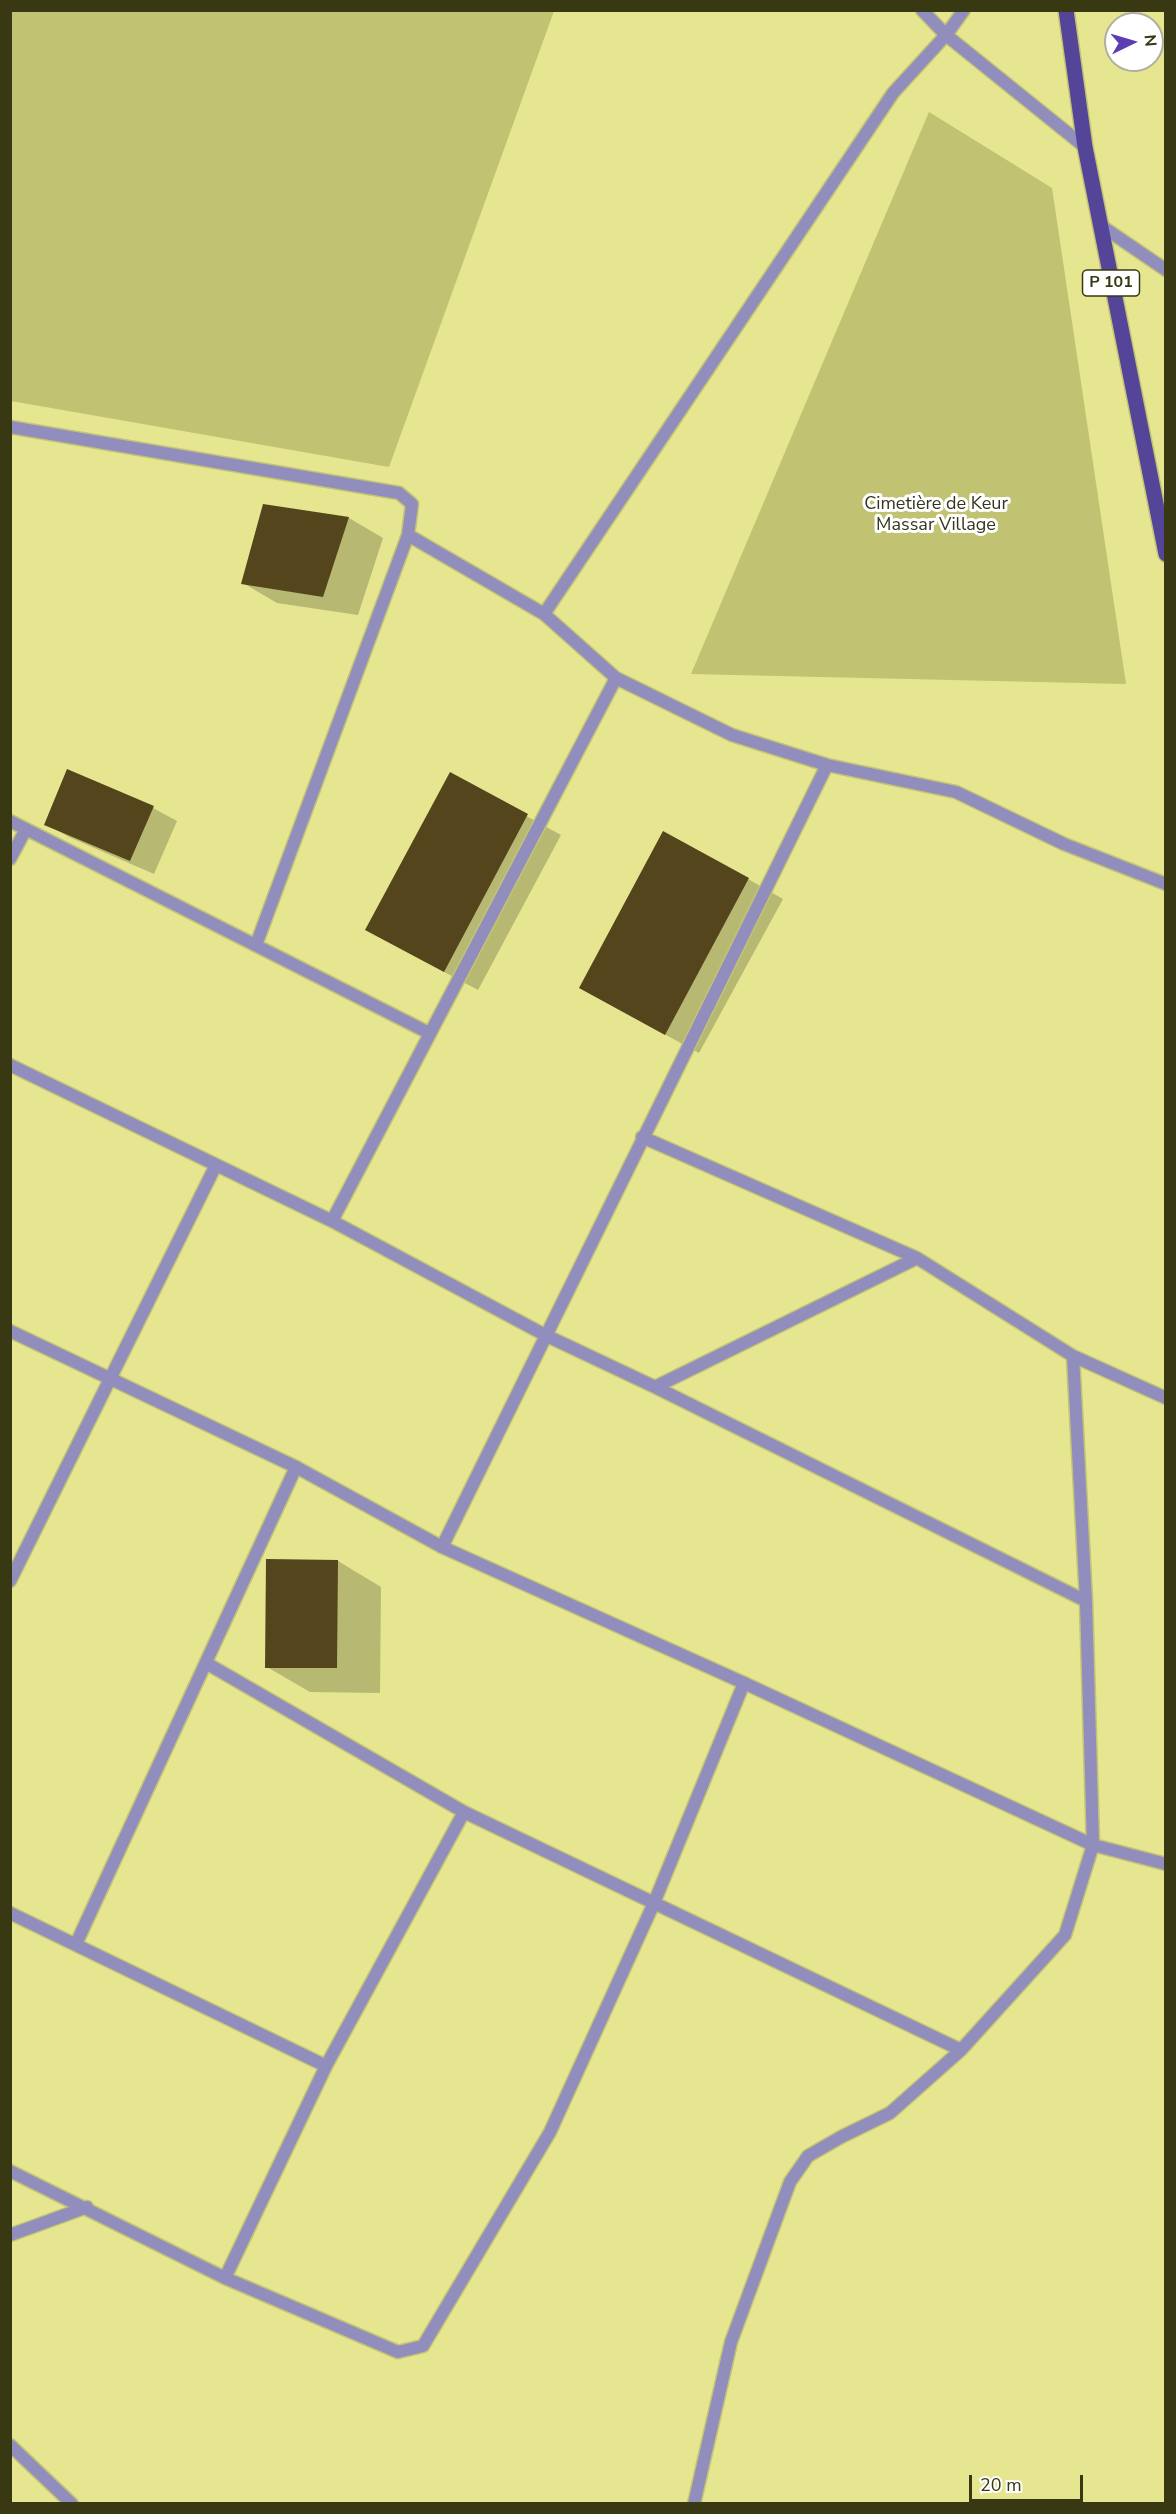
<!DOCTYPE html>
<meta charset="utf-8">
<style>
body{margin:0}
#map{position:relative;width:1176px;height:2514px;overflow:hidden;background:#e5e68f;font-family:"Nunito Sans",sans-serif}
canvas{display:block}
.frame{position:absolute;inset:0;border:12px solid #383813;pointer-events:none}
.north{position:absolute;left:1104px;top:12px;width:60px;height:60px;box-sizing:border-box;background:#fff;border:2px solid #afafa1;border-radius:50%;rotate:85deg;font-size:16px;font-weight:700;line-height:24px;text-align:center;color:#383813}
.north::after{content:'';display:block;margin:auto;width:21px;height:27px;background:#5b3db5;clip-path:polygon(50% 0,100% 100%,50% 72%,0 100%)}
.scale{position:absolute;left:969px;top:2475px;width:114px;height:27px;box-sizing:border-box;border:3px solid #383813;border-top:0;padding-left:8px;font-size:18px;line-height:21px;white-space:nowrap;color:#383813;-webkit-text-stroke:4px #fff;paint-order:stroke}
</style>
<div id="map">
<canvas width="1176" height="2514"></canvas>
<div class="frame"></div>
<div class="north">N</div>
<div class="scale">20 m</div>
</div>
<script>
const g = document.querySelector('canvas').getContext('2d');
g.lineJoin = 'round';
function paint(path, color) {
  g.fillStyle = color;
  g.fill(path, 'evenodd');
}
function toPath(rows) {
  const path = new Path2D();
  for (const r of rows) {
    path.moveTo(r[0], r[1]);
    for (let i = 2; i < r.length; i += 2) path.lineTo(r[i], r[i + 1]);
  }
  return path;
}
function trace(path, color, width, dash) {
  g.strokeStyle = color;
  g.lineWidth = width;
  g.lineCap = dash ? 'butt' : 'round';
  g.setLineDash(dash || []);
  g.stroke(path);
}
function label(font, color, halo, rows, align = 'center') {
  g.font = font + ' "Nunito Sans",sans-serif';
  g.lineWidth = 6;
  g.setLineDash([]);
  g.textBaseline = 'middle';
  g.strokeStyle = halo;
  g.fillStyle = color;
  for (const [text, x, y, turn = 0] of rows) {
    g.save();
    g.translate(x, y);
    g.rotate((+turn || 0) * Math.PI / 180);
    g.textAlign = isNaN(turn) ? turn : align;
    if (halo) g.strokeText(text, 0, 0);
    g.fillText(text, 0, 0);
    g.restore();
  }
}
const green = toPath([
 [10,11,554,11,389,467,11,401],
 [929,112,1052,188,1126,684,691,674]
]);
const shadow = toPath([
 [264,506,349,518,383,538,358,615,277,603,243,583],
 [68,771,153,808,177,821,154,874,69,837,46,824],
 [450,774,561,835,478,990,401,949],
 [748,879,783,899,699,1053,615,1007],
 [338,1561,381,1587,380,1693,310,1692,267,1667]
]);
const building = toPath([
 [263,504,349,517,323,597,241,584],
 [67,769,154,806,130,861,44,825],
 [450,772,528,814,444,972,365,930],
 [663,831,749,878,665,1035,579,988],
 [266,1559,338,1560,337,1668,265,1668]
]);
const minor = toPath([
 [922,10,946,35,1085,147],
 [1100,225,1166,270],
 [10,427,399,493,412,504,408,535,256,945],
 [408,535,544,614,616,678,732,735,827,765,956,792,1064,844,1166,884],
 [544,614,893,93,946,35,964,10],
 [10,821,429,1033],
 [10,859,26,829],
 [10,1065,332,1221,545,1335,655,1387,1086,1601],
 [642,1137,917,1258,1073,1356,1166,1398],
 [332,1221,616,678],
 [655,1387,917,1258],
 [442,1547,827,765],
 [10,1581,216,1165],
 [206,1663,464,1812,961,2050],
 [10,1913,326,2066],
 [76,1944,296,1467],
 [10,2171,225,2278,398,2352,423,2346,550,2132,654,1903,744,1683],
 [10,2235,87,2207],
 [225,2278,326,2066,464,1812],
 [10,2445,72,2504],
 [694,2504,731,2342,790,2182,808,2156,841,2137,890,2113,961,2050,1065,1935,1093,1845,1086,1601,1073,1356]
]);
const tertiary = toPath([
 [10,1331,296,1467,442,1547,744,1683,1093,1845,1166,1864]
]);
const primary = toPath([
 [1066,10,1085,147,1166,554]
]);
const shields = [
 [1111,283,57]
];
const shieldNames = [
 ["P 101",1111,283]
];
const parkNames = [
 ["Cimetière de Keur",936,505],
 ["Massar Village",936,526]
];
paint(green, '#c1c272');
paint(shadow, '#0003');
paint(building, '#54451c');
trace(minor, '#c2c376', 15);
trace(tertiary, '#c2c376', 15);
trace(primary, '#c2c376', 18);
trace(minor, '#918dbc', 12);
trace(tertiary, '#918dbc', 12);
trace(primary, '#544598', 15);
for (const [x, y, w] of shields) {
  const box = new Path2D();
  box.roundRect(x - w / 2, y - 13, w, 26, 4.5);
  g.fillStyle = '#fff';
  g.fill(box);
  trace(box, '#383813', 1.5);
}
label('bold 16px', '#383813', null, shieldNames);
label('18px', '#35361f', '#fff', parkNames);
</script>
